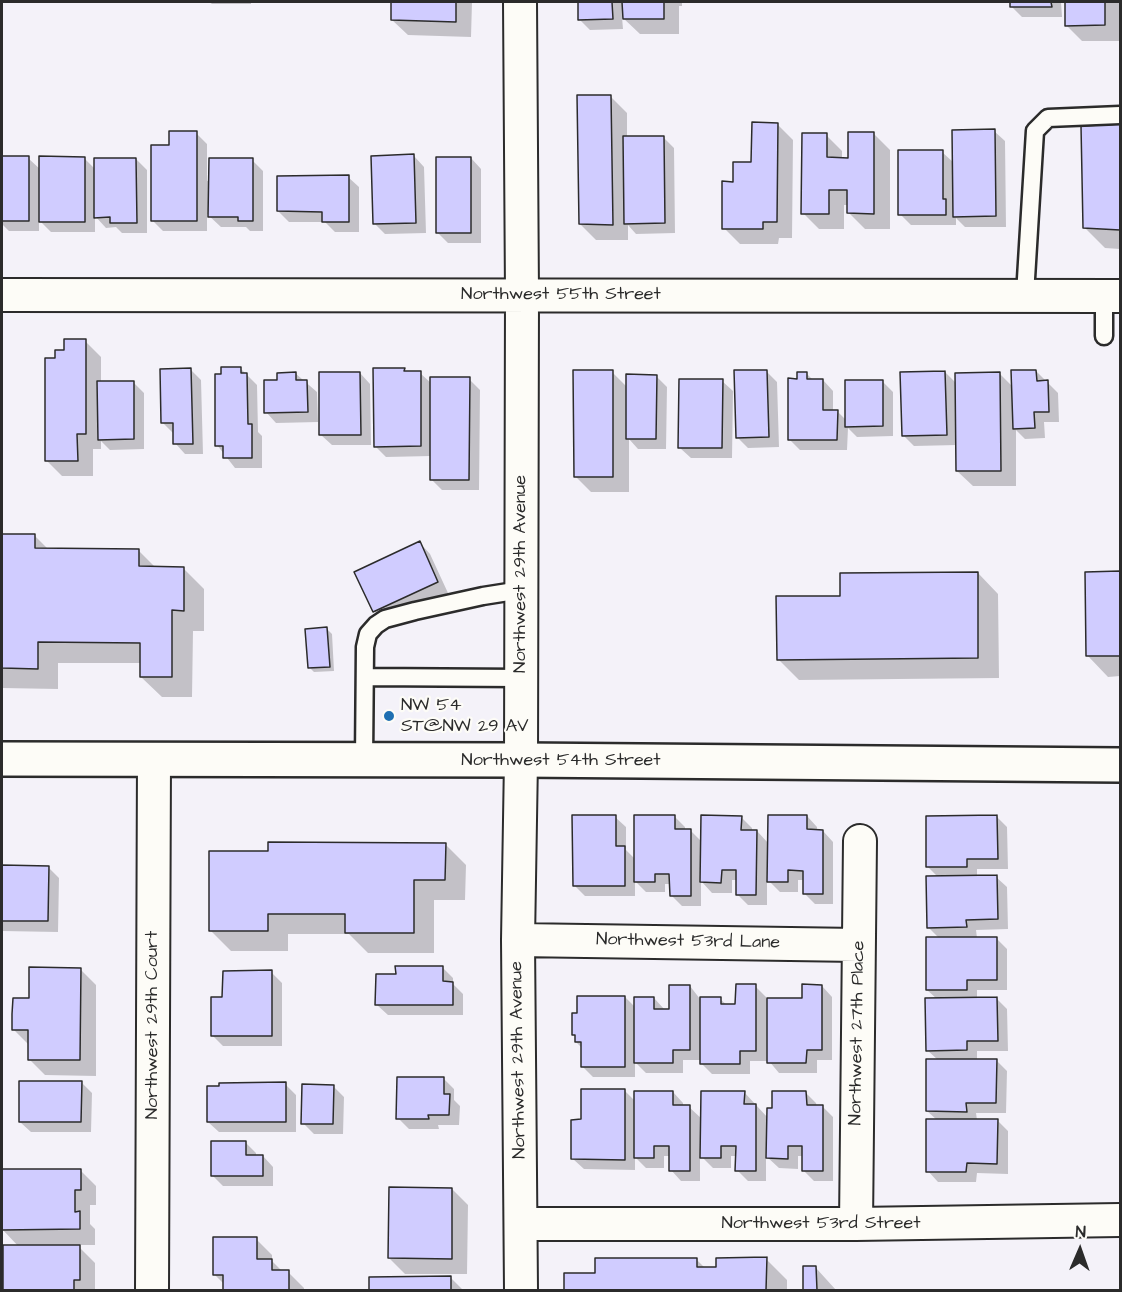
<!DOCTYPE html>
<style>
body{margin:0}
#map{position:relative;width:1122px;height:1292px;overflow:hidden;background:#f4f2f9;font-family:"Architects Daughter",sans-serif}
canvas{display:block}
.frame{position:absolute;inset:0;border:3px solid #2b2b2b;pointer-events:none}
.north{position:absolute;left:1050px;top:1220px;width:60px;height:60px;-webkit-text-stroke:4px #fdfcf7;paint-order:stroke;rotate:2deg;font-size:16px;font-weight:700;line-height:24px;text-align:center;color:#2b2b2b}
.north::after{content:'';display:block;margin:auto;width:21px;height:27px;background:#2b2b2b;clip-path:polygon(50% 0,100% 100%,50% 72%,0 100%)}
</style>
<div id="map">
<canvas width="1122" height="1292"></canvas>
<div class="frame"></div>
<div class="north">N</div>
</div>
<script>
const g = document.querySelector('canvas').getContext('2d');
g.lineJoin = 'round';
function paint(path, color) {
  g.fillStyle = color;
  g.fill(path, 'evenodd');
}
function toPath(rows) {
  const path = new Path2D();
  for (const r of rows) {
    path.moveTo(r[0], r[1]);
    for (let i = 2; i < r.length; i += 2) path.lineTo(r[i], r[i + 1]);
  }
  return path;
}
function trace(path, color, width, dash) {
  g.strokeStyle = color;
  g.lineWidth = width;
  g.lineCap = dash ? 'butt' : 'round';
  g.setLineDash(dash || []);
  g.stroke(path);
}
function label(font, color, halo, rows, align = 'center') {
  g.font = font + ' "Architects Daughter",sans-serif';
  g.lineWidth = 4.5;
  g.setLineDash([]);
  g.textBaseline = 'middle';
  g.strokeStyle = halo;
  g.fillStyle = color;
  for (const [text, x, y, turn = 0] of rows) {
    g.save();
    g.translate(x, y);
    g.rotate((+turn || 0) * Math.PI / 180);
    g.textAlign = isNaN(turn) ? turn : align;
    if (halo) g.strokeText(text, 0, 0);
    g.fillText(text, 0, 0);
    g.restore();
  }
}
const shadow = toPath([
 [209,2,251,2,251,4,212,4],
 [393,2,472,2,471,37,408,35,392,20],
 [579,2,682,2,682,6,679,6,679,34,640,34,622,17,623,29,590,30,579,19],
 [1011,2,1061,2,1062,17,1022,17,1011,6],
 [1066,2,1120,2,1120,41,1082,41,1066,25],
 [611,97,627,113,627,137,663,137,674,148,675,233,636,234,628,225,628,240,596,240,580,224],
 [777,124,793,140,792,238,779,238,778,244,740,244,724,228,734,183,753,164],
 [1120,125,1120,249,1105,248,1084,227,1082,127],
 [994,131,1005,141,1006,227,965,227,956,218,956,225,911,225,900,214,942,152,954,163],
 [196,133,207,144,207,181,252,160,263,171,263,231,250,231,246,227,221,227,207,214,207,231,163,231,153,221,171,146],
 [874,134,890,150,890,229,865,229,849,213,849,205,844,205,844,229,819,229,803,213,826,135,842,151,842,159,849,159],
 [414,156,424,167,426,233,385,234,374,223],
 [2,158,28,158,41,170,84,158,95,169,136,159,147,170,147,233,122,233,116,227,106,228,95,216,95,232,51,232,39,220,39,231,9,231,2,224],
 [471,158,481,169,481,243,448,243,437,232],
 [348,177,359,187,359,232,335,232,325,222,289,222,278,211],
 [85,341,101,357,101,382,133,382,144,393,144,449,110,450,101,441,101,449,93,449,93,476,62,476,46,460,56,359,65,352],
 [240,368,257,385,258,432,262,436,262,468,235,468,217,445,222,376],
 [404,369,407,373,420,373,432,384,469,379,480,390,479,490,442,490,431,479,431,456,386,457,375,446],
 [191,370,201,380,203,454,185,454,175,443,173,433,163,423],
 [766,371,777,382,779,447,748,448,737,437],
 [1036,371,1058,393,1059,422,1044,422,1045,438,1025,439,1016,430,1016,486,973,486,957,471,957,445,914,446,903,435,945,372,957,384,1000,374,1013,387],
 [612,372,627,387,656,376,667,387,666,449,638,449,629,439,629,492,591,492,575,476],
 [295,373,317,392,318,422,276,423,266,412,278,382],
 [360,373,370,384,371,445,332,445,321,435],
 [807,374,813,380,823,380,833,391,833,411,837,411,846,420,882,381,893,392,893,436,857,437,848,428,847,450,800,450,789,439,799,380],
 [722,381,733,391,732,458,691,458,680,448],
 [3,536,35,536,49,550,139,551,156,568,183,568,204,589,204,631,193,631,192,697,162,697,141,677,141,663,58,663,58,689,2,688],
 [420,543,430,554,448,593,385,622,375,612,356,572],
 [1120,572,1120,676,1108,677,1088,656,1086,573],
 [978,573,998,594,999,678,799,680,778,659,842,597],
 [327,629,332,634,334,671,314,672,309,667],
 [807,816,817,827,817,831,823,831,833,842,833,904,815,904,804,893,804,880,798,880,798,892,780,892,767,879,767,905,748,905,737,894,737,880,732,880,732,893,712,893,701,881,701,906,682,906,671,895,671,884,665,884,665,892,646,892,635,881,635,896,585,896,574,885,615,817,626,827,626,850,636,860,675,817,685,827,685,831,690,830,702,842,741,817,752,828,752,831,757,831,769,844],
 [997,817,1007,827,1008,869,977,869,977,877,996,877,1007,887,1008,929,976,930,977,938,996,938,1007,949,1007,990,977,990,977,999,996,998,1007,1009,1008,1051,977,1051,977,1060,996,1060,1007,1071,1006,1113,976,1113,977,1120,997,1120,1008,1131,1008,1174,977,1173,976,1182,938,1182,928,1171,937,1120,927,1111,938,1060,927,1050,937,999,927,990,939,938,928,927,939,878,928,867],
 [445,844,466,865,465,900,434,900,434,953,368,953,349,934,288,934,288,951,231,951,210,930,270,853],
 [2,867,48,867,59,878,58,932,2,931],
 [442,967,453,978,453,984,463,994,463,1015,388,1015,377,1005,397,975],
 [80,969,96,985,96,1076,45,1075,29,1059,29,1045,13,1029,30,1000],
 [271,972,282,983,282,1046,223,1046,213,1036,224,998],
 [690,986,700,999,720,999,728,1006,737,1006,755,986,766,997,766,999,803,1000,822,986,832,997,832,1060,817,1060,817,1073,779,1073,769,1061,750,1061,750,1074,712,1074,702,1064,702,1060,683,1060,683,1073,646,1073,635,1062,635,1077,593,1077,582,1066,582,1048,576,1042,576,1037,574,1034,625,997,636,1008,654,998,664,1009,671,1010],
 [443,1078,454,1089,454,1100,460,1106,459,1125,438,1125,439,1129,409,1129,398,1118],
 [81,1082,92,1093,91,1132,31,1132,20,1122],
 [285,1084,296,1095,296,1132,219,1132,208,1122,221,1087],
 [333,1086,344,1097,343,1134,314,1134,303,1123],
 [624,1090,635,1101,673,1092,683,1103,683,1107,689,1107,702,1119,744,1092,768,1118,773,1109,806,1093,816,1103,817,1107,823,1107,833,1117,833,1181,814,1181,804,1171,804,1156,798,1156,798,1169,779,1168,766,1156,766,1181,748,1181,737,1170,737,1156,731,1156,731,1168,713,1168,700,1155,700,1181,681,1181,671,1170,671,1156,664,1156,664,1168,646,1168,635,1157,635,1170,584,1169,573,1159,582,1121],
 [246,1143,256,1153,256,1156,263,1156,273,1167,273,1186,223,1186,212,1175],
 [2,1170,80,1170,96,1186,96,1205,90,1205,90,1224,95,1229,95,1245,77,1245,95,1263,95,1290,4,1290,4,1247,19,1247,2,1229],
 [452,1189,468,1205,467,1274,405,1274,389,1258],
 [256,1239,272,1255,272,1261,283,1272,288,1272,304,1288,304,1290,225,1290,224,1284,215,1275],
 [696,1259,705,1268,717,1268,766,1259,787,1280,787,1290,566,1290,566,1275,597,1275],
 [805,1267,816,1268,836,1290,805,1290],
 [371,1278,451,1278,463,1290,371,1290]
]);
const building = toPath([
 [391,2,456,2,456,22,391,20,391,2],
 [578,2,612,2,613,19,578,20,578,2],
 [622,2,664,2,664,19,623,19,622,2],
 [1010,2,1051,2,1052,7,1010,7,1010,2],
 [1065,2,1105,2,1105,25,1065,26,1065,2],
 [577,95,611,95,613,225,579,224,577,95],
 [752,122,778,123,777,222,763,222,763,229,722,229,722,181,733,182,733,162,751,162,752,122],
 [1120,124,1120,230,1083,228,1081,126,1120,124],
 [995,129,996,216,953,217,952,130,995,129],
 [169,131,197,131,197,221,151,221,151,145,169,145,169,131],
 [848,132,874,132,874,214,847,213,847,190,829,190,829,214,801,214,802,133,827,133,827,157,848,158,848,132],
 [623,136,664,136,665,223,624,224,623,136],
 [898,150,943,150,943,199,946,199,946,215,898,215,898,150],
 [414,154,416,223,373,224,371,156,414,154],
 [2,156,29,156,29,221,2,221,2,156],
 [39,156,85,157,85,222,39,222,39,156],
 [436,157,471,157,471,233,436,233,436,157],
 [94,158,136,158,137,223,110,223,110,217,94,218,94,158],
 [209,158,253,158,253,221,238,221,238,217,208,217,209,158],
 [349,175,349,222,322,222,322,212,277,211,277,176,349,175],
 [64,339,86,339,86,434,77,434,78,461,45,461,45,358,55,358,55,350,64,350,64,339],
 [221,367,241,367,241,373,247,373,248,424,252,424,252,458,223,458,223,446,215,446,215,374,221,374,221,367],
 [191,368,193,444,173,444,173,423,161,423,160,369,191,368],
 [373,368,405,368,404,371,421,371,421,446,374,447,373,368],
 [573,370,613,370,613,477,574,477,573,370],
 [734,370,767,370,769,437,736,438,734,370],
 [1011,370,1036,370,1037,381,1048,380,1049,412,1034,412,1035,428,1013,429,1011,370],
 [945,371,947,435,902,436,900,372,945,371],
 [296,372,296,380,307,380,308,412,264,413,264,380,277,380,277,373,296,372],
 [319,372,360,372,361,435,319,435,319,372],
 [797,372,807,372,807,379,823,379,823,410,838,410,837,440,788,440,788,378,797,379,797,372],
 [1000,372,1001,471,956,471,955,373,1000,372],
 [626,374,657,375,656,439,626,439,626,374],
 [430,377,470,377,469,480,430,480,430,377],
 [679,379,723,379,722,448,678,448,679,379],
 [845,380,883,380,883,426,845,427,845,380],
 [97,381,134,381,134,439,98,440,97,381],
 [2,534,35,534,35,548,139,549,139,566,184,567,184,611,172,610,172,677,140,677,140,643,38,642,38,669,2,668,2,534],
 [420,541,438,582,373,612,354,572,420,541],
 [1120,571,1120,656,1086,656,1085,572,1120,571],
 [978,572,978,658,777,660,776,596,840,596,840,573,978,572],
 [327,627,330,667,308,668,305,629,327,627],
 [572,815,616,815,616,846,625,846,625,886,573,886,572,815],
 [634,815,675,815,675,829,691,829,691,896,670,896,669,874,655,874,655,882,634,882,634,815],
 [701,815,742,816,741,830,757,830,756,895,736,895,736,870,722,870,721,883,700,882,701,815],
 [768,815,807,815,807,829,823,830,823,894,803,894,803,871,788,870,788,882,767,882,768,815],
 [997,815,998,859,967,859,967,867,926,867,926,816,997,815],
 [268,842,446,843,445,880,414,880,414,933,345,933,345,914,268,914,268,931,209,931,209,851,268,851,268,842],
 [2,865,49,866,48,921,2,921,2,865],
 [997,875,998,919,966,920,967,927,927,928,926,876,997,875],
 [926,937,997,937,997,980,967,980,967,990,926,990,926,937],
 [395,966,443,966,443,981,453,982,453,1005,375,1005,376,974,396,974,395,966],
 [29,967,81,968,80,1060,28,1060,28,1030,12,1030,12,1014,13,998,29,998,29,967],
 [272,970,272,1036,211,1036,211,997,222,997,223,971,272,970],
 [736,984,756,984,756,1051,740,1051,740,1064,700,1064,700,997,721,997,721,1004,735,1004,736,984],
 [802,984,822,985,822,1050,807,1050,806,1063,767,1063,767,998,802,998,802,984],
 [669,985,690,985,690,1050,673,1050,673,1063,634,1063,634,997,654,997,654,1009,669,1009,669,985],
 [577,996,625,996,625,1067,581,1067,581,1042,575,1042,575,1035,572,1035,572,1013,577,1013,577,996],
 [997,997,998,1041,967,1041,967,1050,926,1051,925,998,997,997],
 [926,1059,997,1059,996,1103,966,1103,967,1112,926,1111,926,1059],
 [397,1077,444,1077,444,1094,450,1094,449,1115,428,1115,429,1119,396,1119,397,1077],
 [19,1081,82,1081,81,1122,19,1122,19,1081],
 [286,1082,286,1122,207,1122,207,1086,219,1086,219,1083,286,1082],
 [302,1084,334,1085,333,1124,301,1124,302,1084],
 [581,1089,625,1089,625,1160,571,1159,571,1120,581,1119,581,1089],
 [634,1091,673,1091,673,1105,690,1105,690,1171,669,1171,669,1146,654,1146,654,1158,634,1158,634,1091],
 [701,1091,745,1091,744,1104,756,1104,756,1171,735,1171,736,1146,721,1146,721,1158,700,1158,701,1091],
 [772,1091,806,1091,807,1105,823,1105,823,1171,802,1171,802,1146,788,1146,788,1159,766,1158,767,1108,772,1108,772,1091],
 [926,1119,998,1119,997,1164,967,1163,966,1172,926,1172,926,1119],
 [211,1141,246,1141,246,1155,263,1155,263,1176,211,1176,211,1141],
 [2,1169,81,1169,81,1190,75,1190,75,1212,80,1211,80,1229,2,1230,2,1169],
 [389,1187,452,1188,452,1259,388,1258,389,1187],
 [213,1237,257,1237,257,1259,272,1259,272,1270,289,1270,289,1290,223,1290,223,1275,213,1275,213,1237],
 [3,1245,80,1245,80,1280,74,1280,74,1290,3,1290,3,1245],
 [767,1257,766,1290,564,1290,564,1273,595,1273,595,1258,697,1258,697,1267,716,1267,716,1258,767,1257],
 [803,1266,816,1266,817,1290,803,1290,803,1266],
 [451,1276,451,1290,369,1290,369,1277,451,1276]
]);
const service = toPath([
 [1025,295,1035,131,1048,118,1120,115],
 [1104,336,1104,296],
 [365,677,521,678],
 [364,760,365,647,368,634,376,625,385,619,415,611,483,596,521,590]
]);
const minor = toPath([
 [520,2,522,295,521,760,518,940,521,1290],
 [2,295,1120,296],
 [518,940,858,945],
 [521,1224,856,1224,1120,1220],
 [856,1224,860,841],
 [152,1290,154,759]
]);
const secondary = toPath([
 [2,759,521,760,1120,765]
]);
const markers = [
 [389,716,6,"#1f6fb2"]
];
const streetNames = [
 ["Northwest 55th Street",561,295],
 ["Northwest 29th Avenue",521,574,-90],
 ["Northwest 54th Street",561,761],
 ["Northwest 53rd Lane",688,942,1],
 ["Northwest 29th Court",153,1025,-90],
 ["Northwest 27th Place",858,1033,-89],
 ["Northwest 29th Avenue",519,1060,-91],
 ["Northwest 53rd Street",821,1224]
];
const poiNames = [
 ["NW 54",401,706],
 ["ST@NW 29 AV",401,727]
];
paint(shadow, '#0003');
paint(building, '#d0ccff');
trace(building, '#2b2b2b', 1.5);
trace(service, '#2b2b2b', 21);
trace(minor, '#2b2b2b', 36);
trace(secondary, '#2b2b2b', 38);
trace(service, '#fdfcf7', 16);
trace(minor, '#fdfcf7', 32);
trace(secondary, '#fdfcf7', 33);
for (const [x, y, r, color] of markers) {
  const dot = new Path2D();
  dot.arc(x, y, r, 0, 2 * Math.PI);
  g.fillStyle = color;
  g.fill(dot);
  trace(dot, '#fdfcf7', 2);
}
label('18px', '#2b2b2b', '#fdfcf7', streetNames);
label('18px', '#2b2b2b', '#fdfcf7', poiNames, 'left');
</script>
